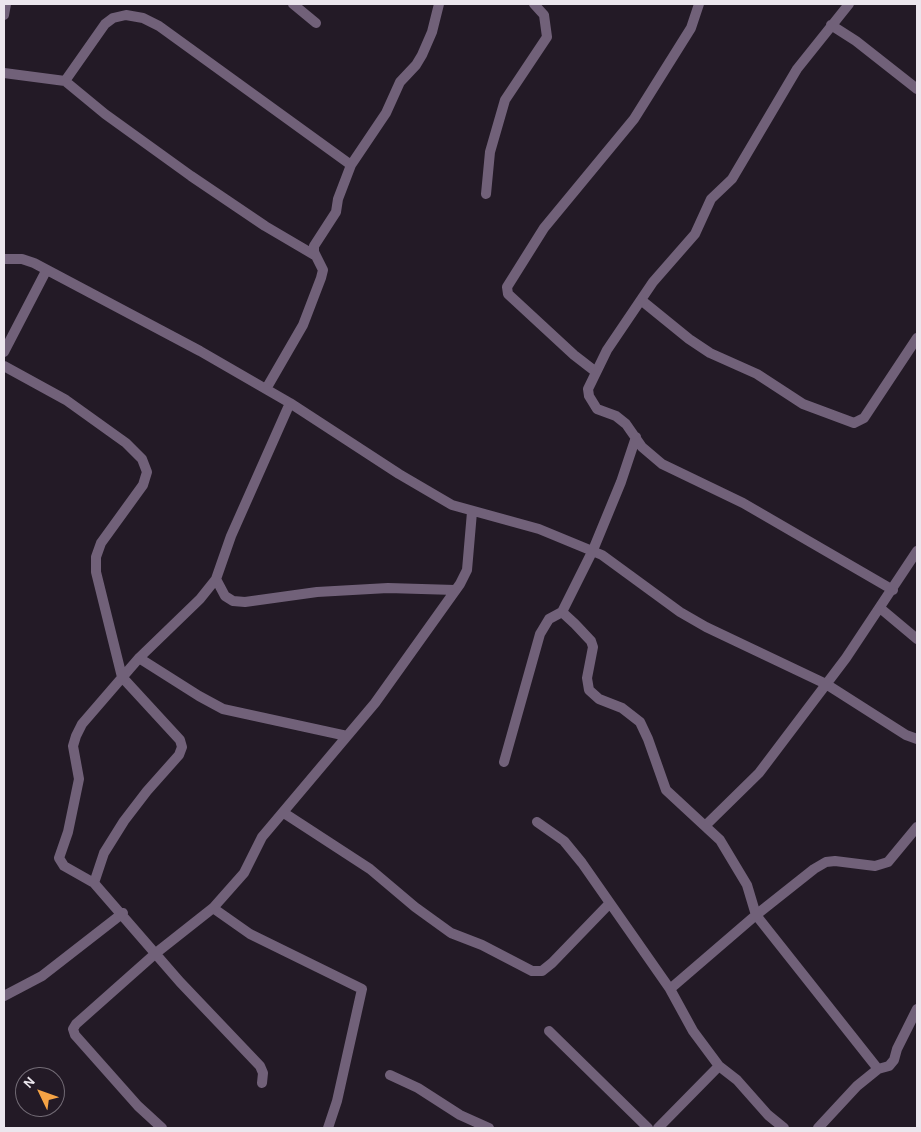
<!DOCTYPE html>
<style>
body{margin:0}
#map{position:relative;width:921px;height:1132px;overflow:hidden;background:#231a26;font-family:"Alegreya Sans",sans-serif}
canvas{display:block}
.frame{position:absolute;inset:0;border:5px solid #ebe6ed;pointer-events:none}
.north{position:absolute;left:15px;top:1067px;width:50px;height:50px;box-sizing:border-box;background:#231a26;border:1px solid #736c76;border-radius:50%;rotate:312deg;font-size:14px;font-weight:700;line-height:20px;text-align:center;color:#ebe6ed}
.north::after{content:'';display:block;margin:auto;width:18px;height:22px;background:#f5a345;clip-path:polygon(50% 0,100% 100%,50% 72%,0 100%)}
</style>
<div id="map">
<canvas width="921" height="1132"></canvas>
<div class="frame"></div>
<div class="north">N</div>
</div>
<script>
const g = document.querySelector('canvas').getContext('2d');
g.lineJoin = 'round';
function toPath(rows) {
  const path = new Path2D();
  for (const r of rows) {
    path.moveTo(r[0], r[1]);
    for (let i = 2; i < r.length; i += 2) path.lineTo(r[i], r[i + 1]);
  }
  return path;
}
function trace(path, color, width, dash) {
  g.strokeStyle = color;
  g.lineWidth = width;
  g.lineCap = dash ? 'butt' : 'round';
  g.setLineDash(dash || []);
  g.stroke(path);
}
const minor = toPath([
 [293,4,316,23],
 [849,4,797,69,732,179,711,199,695,234,653,282,607,350,588,389,589,396,597,409,616,416,626,424,642,447,662,464,743,503,893,590],
 [4,15,6,4],
 [831,25,856,41,917,89],
 [4,73,65,81,105,114,191,176,265,226,316,256],
 [65,81,105,24,113,18,126,15,143,18,159,26,351,165],
 [486,194,490,152,505,100,547,37,544,15,534,4],
 [4,259,22,259,34,263,200,351,290,403,399,474,452,505,539,529,602,555,680,612,706,627,826,684,906,735,917,739],
 [641,300,689,339,710,353,757,374,803,404,854,423,864,418,917,338],
 [4,352,46,271],
 [4,366,66,400,126,443,142,459,147,472,143,485,101,543,96,557,96,572,122,677,180,740,182,747,179,755,147,791,124,821,104,853,94,883,180,982,260,1066,263,1073,262,1083],
 [596,372,574,355,508,294,507,287,544,228,634,119,691,28,699,4],
 [266,389,303,325,321,278,323,270,314,252,314,246,336,212,338,199,351,165,386,113,400,82,416,65,422,55,432,32,439,4],
 [216,579,225,596,233,601,245,602,317,592,388,588,455,590],
 [880,608,917,639],
 [562,612,575,624,591,641,593,647,587,678,589,690,599,699,622,708,640,722,648,739,666,790,720,840,747,885,756,915,878,1069],
 [139,658,199,696,223,709,347,736],
 [504,762,540,634,549,619,562,612,593,550,621,482,636,437],
 [284,813,370,869,415,907,451,933,482,945,532,971,542,971,552,963,609,904],
 [537,822,564,841,582,863,670,989,756,915,814,869,826,862,835,861,875,866,888,862,917,827],
 [706,825,759,773,846,658,917,551],
 [94,883,64,866,59,858,68,832,79,779,73,746,76,736,82,724,139,658,200,599,216,579,231,536,290,403],
 [213,908,250,934,362,989,337,1101,328,1128],
 [670,989,693,1031,719,1066,737,1080,768,1115,784,1128],
 [4,996,42,976,123,913],
 [549,1031,648,1128],
 [390,1075,418,1088,460,1115,489,1128],
 [162,1128,138,1106,75,1035,73,1029,76,1024,156,953,213,908,244,873,262,837,375,703,460,584,467,570,472,512],
 [658,1128,719,1066],
 [818,1128,857,1086,878,1069,889,1066,894,1060,897,1049,917,1009]
]);
trace(minor, '#716179', 10);
</script>
